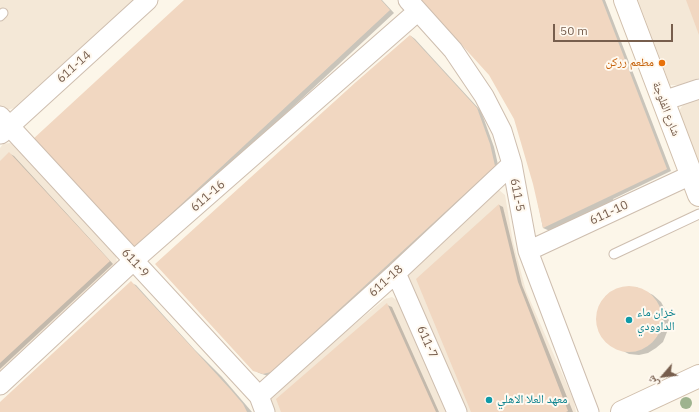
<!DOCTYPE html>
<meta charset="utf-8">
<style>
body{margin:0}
#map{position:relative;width:699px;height:412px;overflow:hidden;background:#fcf6e9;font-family:"IBM Plex Sans","Noto Naskh Arabic",sans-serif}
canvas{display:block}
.north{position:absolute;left:643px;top:356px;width:40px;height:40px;-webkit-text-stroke:3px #fff9f0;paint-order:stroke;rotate:242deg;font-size:11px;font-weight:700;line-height:16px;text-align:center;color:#775e4d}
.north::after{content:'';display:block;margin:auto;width:14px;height:18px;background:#775e4d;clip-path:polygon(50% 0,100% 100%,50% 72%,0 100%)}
.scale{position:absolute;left:553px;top:24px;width:120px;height:18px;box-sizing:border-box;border:2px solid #775e4d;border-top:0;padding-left:5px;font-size:12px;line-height:14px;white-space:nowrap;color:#775e4d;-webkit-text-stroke:3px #fff9f0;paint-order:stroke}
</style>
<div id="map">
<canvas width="699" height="412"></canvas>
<div class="north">ش</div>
<div class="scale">50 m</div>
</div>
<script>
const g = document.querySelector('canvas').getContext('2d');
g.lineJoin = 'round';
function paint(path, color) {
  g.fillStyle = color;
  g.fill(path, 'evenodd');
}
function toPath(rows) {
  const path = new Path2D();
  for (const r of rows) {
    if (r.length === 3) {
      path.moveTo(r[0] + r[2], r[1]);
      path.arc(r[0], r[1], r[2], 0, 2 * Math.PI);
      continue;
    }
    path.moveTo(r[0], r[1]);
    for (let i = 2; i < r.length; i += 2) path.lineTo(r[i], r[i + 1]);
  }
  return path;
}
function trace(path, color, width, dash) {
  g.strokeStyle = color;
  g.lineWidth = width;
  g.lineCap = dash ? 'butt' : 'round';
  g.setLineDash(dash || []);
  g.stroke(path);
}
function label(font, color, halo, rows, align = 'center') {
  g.font = font + ' "IBM Plex Sans","Noto Naskh Arabic",sans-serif';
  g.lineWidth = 4;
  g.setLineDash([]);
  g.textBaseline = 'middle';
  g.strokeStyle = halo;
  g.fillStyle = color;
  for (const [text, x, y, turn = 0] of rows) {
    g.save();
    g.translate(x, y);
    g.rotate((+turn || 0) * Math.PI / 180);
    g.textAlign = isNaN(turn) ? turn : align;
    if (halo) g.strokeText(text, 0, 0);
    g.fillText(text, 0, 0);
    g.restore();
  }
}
const residential = toPath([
 [0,0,134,0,15,108,5,110,0,108],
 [638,0,699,0,699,78,679,85,670,85],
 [699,96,699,164,679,111,684,103],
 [10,143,17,146,116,255,117,264,0,374,0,148,3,144],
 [499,190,505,195,513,242,526,291,574,401,576,412,465,412,406,278,408,269,492,192],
 [392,297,398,301,448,412,272,412,268,403,270,394,385,299]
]);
const shadow = toPath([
 [185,0,382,0,394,13,138,251],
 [423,0,605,0,671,171,613,199,614,201,550,231,543,228,534,184,515,119,490,74],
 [411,36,415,39,481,111,494,147,499,169,268,376,259,373,254,370],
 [10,154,14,156,113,264,0,369,0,163],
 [499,205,503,207,522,285,573,412,472,412],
 [131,283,136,285,195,350,222,377,252,412,0,412,0,403],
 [625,287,636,287,653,295,661,302,666,311,669,321,667,332,663,342,656,348,648,353,639,355,629,354,621,350,606,340,600,332,598,323,598,314,600,305,606,296,615,290],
 [387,305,392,307,439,412,282,412]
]);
const building = toPath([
 [184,0,381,0,390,10,133,249,32,140],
 [421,0,602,0,667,169,543,228,533,184,514,119,489,75],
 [686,0,699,0,699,35],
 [410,35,477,108,490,144,495,166,271,372,263,374,253,371,155,264,356,82],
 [9,152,110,261,0,363,0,161],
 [499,204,518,282,568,411,566,412,471,412,416,279],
 [131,281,231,390,243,404,247,412,0,412,0,402],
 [629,319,33],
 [387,303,436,412,281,412,276,399]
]);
const lane = toPath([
 [0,16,3,13],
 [614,254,699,214]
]);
const street = toPath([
 [408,0,453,50,484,96,502,131,512,164,528,251,589,412],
 [663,101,699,89],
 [0,116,259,396,265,412],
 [1,134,148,0],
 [528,251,691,175],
 [396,273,457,412],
 [0,385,133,261,418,11],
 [259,396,396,273,512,164]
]);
const secondary = toPath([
 [625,0,699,195],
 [622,412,699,376]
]);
const trees = [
 [686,403]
];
const markers = [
 [662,63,4,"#e8710a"],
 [629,320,4,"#0f9aa8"],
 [489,400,4,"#0f9aa8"]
];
const foodNames = [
 ["مطعم رركن",654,63]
];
const streetNames = [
 ["611-14",74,67,-42],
 ["شارع الفلوجة",666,109,69],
 ["611-5",517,195,79],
 ["611-16",208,196,-41],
 ["611-10",609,213,-25],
 ["611-9",135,263,47],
 ["611-18",386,281,-42],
 ["611-7",427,342,66]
];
const cultureNames = [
 ["خزان ماء",637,313],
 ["الداوودي",637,327],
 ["معهد العلا الاهلي",497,400]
];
paint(residential, '#f4e8d7');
paint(shadow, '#0003');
paint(building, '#f1d7c1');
trace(lane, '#cebeaf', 11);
trace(street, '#cebeaf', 21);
trace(secondary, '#d1bfac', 24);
trace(lane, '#fff', 9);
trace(street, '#fff', 19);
trace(secondary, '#fff', 22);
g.fillStyle = '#9eb38e';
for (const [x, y] of trees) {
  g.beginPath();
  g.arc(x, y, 6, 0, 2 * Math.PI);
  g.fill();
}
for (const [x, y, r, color] of markers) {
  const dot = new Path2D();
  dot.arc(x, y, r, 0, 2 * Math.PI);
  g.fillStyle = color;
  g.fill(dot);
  trace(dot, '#fff9f0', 1.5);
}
label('12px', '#c56008', '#fff9f0', foodNames, 'right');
label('12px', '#775e4d', '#fff9f0', streetNames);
label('12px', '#0d838f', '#fff9f0', cultureNames, 'left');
</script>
